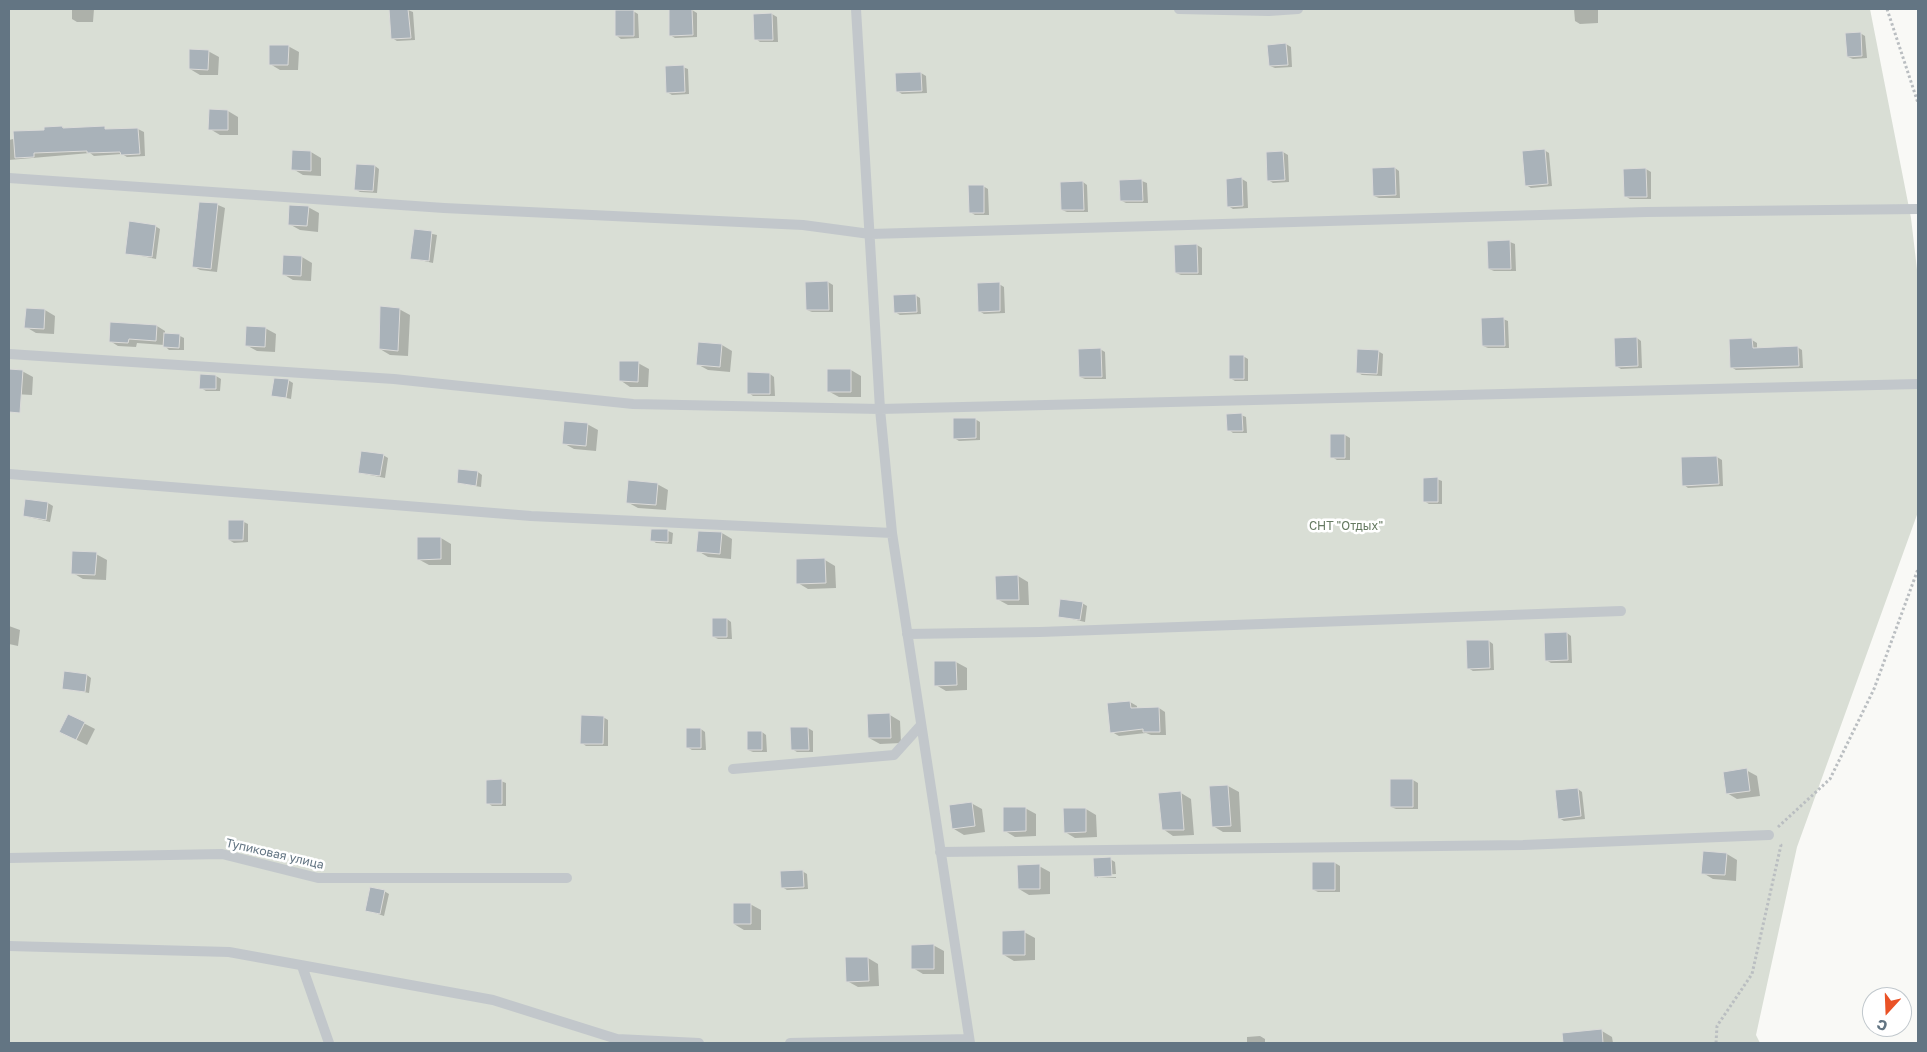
<!DOCTYPE html>
<meta charset="utf-8">
<style>
body{margin:0}
#map{position:relative;width:1927px;height:1052px;overflow:hidden;background:#f9f9f6;font-family:"Golos Text",sans-serif}
canvas{display:block}
.frame{position:absolute;inset:0;border:10px solid #637583;pointer-events:none}
.north{position:absolute;left:1862px;top:987px;width:50px;height:50px;box-sizing:border-box;background:#fff;border:1px solid #c1c8cd;border-radius:50%;rotate:200deg;font-size:14px;font-weight:700;line-height:20px;text-align:center;color:#637583}
.north::after{content:'';display:block;margin:auto;width:18px;height:22px;background:#ea5226;clip-path:polygon(50% 0,100% 100%,50% 72%,0 100%)}
</style>
<div id="map">
<canvas width="1927" height="1052"></canvas>
<div class="frame"></div>
<div class="north">С</div>
</div>
<script>
const g = document.querySelector('canvas').getContext('2d');
g.lineJoin = 'round';
function paint(path, color) {
  g.fillStyle = color;
  g.fill(path, 'evenodd');
}
function toPath(rows) {
  const path = new Path2D();
  for (const r of rows) {
    path.moveTo(r[0], r[1]);
    for (let i = 2; i < r.length; i += 2) path.lineTo(r[i], r[i + 1]);
  }
  return path;
}
function trace(path, color, width, dash) {
  g.strokeStyle = color;
  g.lineWidth = width;
  g.lineCap = dash ? 'butt' : 'round';
  g.setLineDash(dash || []);
  g.stroke(path);
}
function label(font, color, halo, rows, align = 'center') {
  g.font = font + ' "Golos Text",sans-serif';
  g.lineWidth = 5;
  g.setLineDash([]);
  g.textBaseline = 'middle';
  g.strokeStyle = halo;
  g.fillStyle = color;
  for (const [text, x, y, turn = 0] of rows) {
    g.save();
    g.translate(x, y);
    g.rotate((+turn || 0) * Math.PI / 180);
    g.textAlign = isNaN(turn) ? turn : align;
    if (halo) g.strokeText(text, 0, 0);
    g.fillText(text, 0, 0);
    g.restore();
  }
}
const green = toPath([
 [9,9,1870,9,1911,218,1918,278,1918,512,1797,847,1756,1035,1760,1043,9,1043]
]);
const shadow = toPath([
 [72,9,94,9,93,22,77,22,72,19],
 [1574,9,1598,9,1598,23,1580,24,1575,21],
 [408,10,413,12,415,40,397,41,392,38],
 [692,10,697,13,697,37,675,38,670,35],
 [633,11,638,14,639,38,621,39,617,36],
 [772,14,777,17,778,42,760,42,756,39],
 [1860,33,1865,36,1867,58,1853,59,1848,57],
 [1286,44,1291,47,1292,67,1275,68,1270,66],
 [288,46,299,52,298,70,280,70,270,64],
 [208,51,219,57,218,75,200,75,190,69],
 [683,67,688,69,689,94,672,95,667,92],
 [921,73,926,76,927,93,902,94,897,91,896,74],
 [228,111,238,117,238,135,220,135,210,129],
 [62,127,66,129,138,129,144,132,145,156,127,157,122,154,94,156,90,153,9,160,9,140],
 [1544,150,1549,153,1552,186,1531,188,1526,185],
 [311,152,321,158,321,176,303,175,293,169],
 [1283,152,1288,155,1289,182,1273,183,1268,180],
 [375,166,379,169,377,193,360,192,355,189],
 [1395,168,1399,171,1400,198,1379,198,1374,196],
 [1646,169,1651,172,1651,199,1630,199,1625,196],
 [1242,179,1247,182,1248,208,1233,209,1228,206,1227,180],
 [1142,181,1147,183,1148,203,1126,203,1122,201],
 [1083,182,1087,185,1088,212,1067,212,1062,210],
 [983,186,988,189,989,215,975,215,970,212],
 [200,204,218,205,225,208,217,272,200,270,193,266],
 [308,207,319,213,318,232,300,230,289,224],
 [155,226,160,229,156,259,127,253],
 [415,230,437,235,433,263,411,258],
 [1510,242,1515,244,1516,271,1494,271,1489,269],
 [1197,245,1202,248,1202,275,1181,275,1176,273],
 [302,257,312,263,311,281,293,280,283,274],
 [828,282,833,285,833,312,812,312,807,310],
 [999,284,1004,287,1005,313,984,314,979,311],
 [915,295,920,298,921,314,900,315,895,312],
 [399,309,410,315,408,356,390,355,380,349],
 [45,310,55,316,54,334,36,333,26,327],
 [1503,319,1508,321,1509,348,1488,348,1483,346],
 [157,326,165,331,165,335,180,336,184,338,184,350,169,350,164,345,137,343,136,347,118,346,110,341],
 [265,328,276,334,275,352,257,351,246,345],
 [1637,338,1641,341,1642,368,1621,369,1616,366],
 [1752,340,1757,343,1757,349,1797,347,1802,350,1803,368,1736,370,1731,367],
 [722,345,732,351,730,372,708,370,697,364],
 [1100,349,1105,352,1106,379,1085,379,1080,377],
 [1378,351,1383,354,1382,376,1362,375,1357,372],
 [1243,356,1248,359,1248,381,1235,381,1230,378],
 [638,363,649,369,648,387,630,387,620,380],
 [9,370,22,371,33,377,32,395,14,394,9,391],
 [851,370,861,376,861,397,839,397,828,391],
 [770,374,774,377,775,396,753,396,749,393],
 [201,375,216,376,221,379,220,391,206,391,201,388],
 [288,380,293,383,291,399,273,395],
 [1241,415,1246,417,1247,433,1233,433,1229,430],
 [975,419,980,422,980,440,959,441,954,438],
 [587,424,598,430,596,451,574,449,563,443],
 [1332,435,1345,435,1350,438,1350,460,1337,460,1332,457],
 [383,455,388,458,385,478,359,473],
 [1717,457,1722,460,1723,486,1688,488,1684,485,1682,458],
 [478,472,482,475,481,487,458,483],
 [1437,479,1442,481,1442,504,1429,504,1424,501],
 [657,484,668,490,666,510,638,508,627,502],
 [48,503,53,506,50,522,24,516],
 [244,522,248,524,248,542,234,543,229,540],
 [668,531,673,533,672,544,656,543,652,540],
 [722,533,732,539,731,559,708,557,698,551],
 [441,538,451,544,451,565,429,565,418,559],
 [96,554,107,560,106,580,83,579,73,573],
 [825,560,835,566,836,588,808,589,798,583],
 [1018,576,1028,582,1029,605,1008,605,997,599],
 [1082,603,1087,606,1085,622,1059,616],
 [727,619,731,622,732,639,718,639,714,637],
 [9,626,20,630,18,646,9,644],
 [1567,633,1571,636,1572,663,1551,663,1546,660],
 [1489,641,1493,644,1494,670,1473,671,1468,668],
 [935,662,956,662,967,668,967,690,946,691,936,685],
 [87,675,91,678,89,693,63,688],
 [1130,702,1137,706,1137,709,1159,708,1165,712,1166,735,1151,735,1146,733,1119,736,1112,732],
 [68,715,95,729,87,745,71,737],
 [890,715,900,721,901,743,880,744,869,738],
 [603,717,608,720,608,746,586,746,582,743],
 [808,728,813,731,813,752,797,752,792,749],
 [701,729,705,732,706,750,692,750,687,747],
 [762,732,766,735,767,752,753,752,748,750],
 [1746,770,1757,776,1760,796,1737,799,1727,793],
 [1413,780,1418,783,1418,809,1396,809,1391,807],
 [501,781,506,783,506,806,492,806,488,803],
 [1228,786,1239,792,1241,832,1223,832,1213,826,1210,787],
 [1578,789,1582,792,1585,819,1564,821,1559,818],
 [1181,793,1191,799,1194,835,1173,836,1163,829],
 [971,803,982,809,985,832,964,835,954,829],
 [1025,808,1036,814,1036,836,1015,837,1005,831],
 [1086,809,1096,815,1097,837,1075,838,1065,832],
 [1727,854,1737,860,1736,881,1713,879,1703,873],
 [1110,859,1115,862,1116,874,1098,875,1098,878,1095,876],
 [1314,863,1335,863,1340,866,1340,892,1318,892,1314,890],
 [1039,866,1050,872,1050,894,1029,895,1019,889],
 [802,871,807,874,808,889,787,890,782,887],
 [1116,877,1116,878,1098,878],
 [384,891,389,894,384,916,366,910],
 [750,904,761,910,761,930,744,930,734,924],
 [1024,932,1035,938,1035,960,1014,961,1004,955],
 [933,945,944,951,944,974,923,974,913,968],
 [868,958,878,964,879,986,858,987,847,981],
 [1602,1031,1612,1037,1613,1043,1570,1043,1569,1034],
 [1260,1036,1265,1039,1265,1043,1247,1043,1247,1037]
]);
const building = toPath([
 [389,9,408,9,411,38,391,39,389,9],
 [669,9,692,9,693,35,669,36,669,9],
 [615,10,634,10,634,36,615,36,615,10],
 [772,13,773,40,754,40,753,14,772,13],
 [1861,32,1862,56,1847,57,1845,33,1861,32],
 [1286,43,1288,65,1269,66,1267,45,1286,43],
 [269,45,289,45,288,65,269,65,269,45],
 [189,49,209,50,208,70,189,69,189,49],
 [684,65,685,92,666,93,665,66,684,65],
 [921,72,922,91,896,92,895,73,921,72],
 [209,109,228,110,228,130,208,130,209,109],
 [62,126,63,128,105,126,105,129,138,128,140,154,121,155,120,152,87,153,87,151,34,153,34,157,15,158,13,131,44,130,44,127,62,126],
 [1545,149,1548,184,1525,186,1522,151,1545,149],
 [292,150,311,151,311,171,291,170,292,150],
 [1283,151,1285,180,1267,181,1266,152,1283,151],
 [356,164,375,165,373,191,354,190,356,164],
 [1395,167,1396,195,1373,196,1372,168,1395,167],
 [1646,168,1647,197,1624,197,1623,169,1646,168],
 [1242,177,1243,206,1227,207,1226,179,1242,177],
 [1142,179,1143,201,1120,201,1119,180,1142,179],
 [1083,181,1084,210,1061,210,1060,182,1083,181],
 [968,185,984,185,984,213,969,213,968,185],
 [199,202,218,203,211,269,192,267,199,202],
 [289,205,309,206,307,226,288,225,289,205],
 [129,221,156,225,152,257,125,254,129,221],
 [414,229,432,231,429,261,410,259,414,229],
 [1510,240,1511,269,1488,269,1487,241,1510,240],
 [1197,244,1198,273,1175,273,1174,245,1197,244],
 [283,255,302,256,301,276,282,275,283,255],
 [828,281,829,310,806,310,805,282,828,281],
 [1000,282,1000,311,978,312,977,283,1000,282],
 [916,294,917,312,894,313,893,295,916,294],
 [380,306,400,308,398,351,379,349,380,306],
 [26,308,45,309,44,329,24,328,26,308],
 [1504,317,1505,346,1482,346,1481,318,1504,317],
 [110,322,157,325,156,341,129,339,128,343,109,342,110,322],
 [246,326,266,327,265,347,245,346,246,326],
 [164,333,180,334,179,348,163,347,164,333],
 [1637,337,1638,366,1615,367,1614,338,1637,337],
 [1752,338,1753,348,1798,346,1799,366,1730,368,1729,339,1752,338],
 [698,342,722,344,720,367,696,365,698,342],
 [1101,348,1102,377,1079,377,1078,349,1101,348],
 [1357,349,1379,350,1377,374,1356,373,1357,349],
 [1229,355,1244,355,1244,379,1229,379,1229,355],
 [619,361,639,361,638,382,619,381,619,361],
 [9,369,23,370,20,413,9,412,9,369],
 [827,369,851,369,851,392,827,392,827,369],
 [747,372,770,373,770,394,747,394,747,372],
 [200,374,216,375,216,389,199,389,200,374],
 [274,378,289,379,286,398,271,396,274,378],
 [1242,413,1243,431,1227,431,1226,414,1242,413],
 [953,418,976,418,976,438,953,439,953,418],
 [564,421,588,423,586,446,562,444,564,421],
 [1330,434,1345,434,1345,458,1330,458,1330,434],
 [361,451,384,454,380,476,358,473,361,451],
 [1717,456,1719,484,1682,486,1681,457,1717,456],
 [458,469,478,471,476,486,457,483,458,469],
 [1438,477,1438,502,1423,502,1423,478,1438,477],
 [628,480,658,483,656,505,626,503,628,480],
 [25,499,48,502,46,520,23,516,25,499],
 [228,520,244,520,243,540,228,540,228,520],
 [651,529,668,529,668,542,650,541,651,529],
 [698,531,722,532,720,554,696,552,698,531],
 [417,537,441,537,441,559,417,560,417,537],
 [72,551,97,552,95,575,71,574,72,551],
 [825,558,826,583,796,584,796,559,825,558],
 [1018,575,1019,600,996,600,995,576,1018,575],
 [1060,599,1083,602,1080,620,1058,617,1060,599],
 [712,618,727,618,727,637,712,637,712,618],
 [1567,632,1568,660,1545,661,1544,633,1567,632],
 [1466,640,1489,640,1490,668,1467,669,1466,640],
 [934,661,956,661,957,685,934,686,934,661],
 [64,671,87,674,85,692,62,689,64,671],
 [1130,701,1131,708,1159,707,1160,732,1143,732,1143,729,1110,733,1107,703,1130,701],
 [890,713,891,738,868,738,867,714,890,713],
 [68,714,85,722,76,740,59,732,68,714],
 [581,715,604,716,603,744,580,744,581,715],
 [790,727,808,727,809,750,791,750,790,727],
 [686,728,701,728,701,748,686,748,686,728],
 [747,731,762,731,762,750,747,750,747,731],
 [1747,768,1750,791,1726,794,1723,772,1747,768],
 [502,779,502,804,486,804,486,780,502,779],
 [1390,779,1413,779,1413,807,1390,807,1390,779],
 [1228,785,1231,826,1212,827,1209,786,1228,785],
 [1578,788,1581,816,1558,819,1555,790,1578,788],
 [1181,791,1184,830,1162,830,1158,793,1181,791],
 [972,802,975,826,952,829,949,805,972,802],
 [1003,807,1026,807,1026,831,1003,832,1003,807],
 [1063,808,1086,808,1086,832,1064,833,1063,808],
 [1703,851,1727,853,1725,875,1701,874,1703,851],
 [1111,857,1112,876,1094,877,1093,858,1111,857],
 [1312,862,1335,862,1335,890,1312,890,1312,862],
 [1040,864,1040,889,1018,889,1017,865,1040,864],
 [803,870,804,887,781,888,780,871,803,870],
 [370,887,385,890,380,914,365,911,370,887],
 [733,903,751,903,751,924,733,924,733,903],
 [1025,930,1025,955,1002,955,1002,931,1025,930],
 [934,944,934,969,911,969,911,945,934,944],
 [845,957,868,957,869,981,846,982,845,957],
 [1602,1029,1603,1043,1563,1043,1562,1033,1602,1029]
]);
const path = toPath([
 [1887,9,1918,103],
 [1778,827,1830,779,1874,689,1918,569],
 [1716,1043,1717,1026,1752,974,1781,845,1779,843]
]);
const service = toPath([
 [856,9,880,409,892,533,970,1043],
 [1179,9,1269,11,1298,9],
 [9,178,444,208,803,225,870,234,1646,212,1918,209],
 [9,354,394,379,633,404,880,409,1918,384],
 [9,474,531,516,892,533],
 [907,634,1040,632,1621,611],
 [733,769,894,755,921,725],
 [940,852,1523,845,1769,835],
 [9,858,222,854,318,878,567,878],
 [9,946,229,952,493,1000,617,1039,699,1043],
 [302,966,329,1043],
 [790,1043,969,1039]
]);
const parkNames = [
 ["СНТ \"Отдых\"",1346,526]
];
const streetNames = [
 ["Тупиковая улица",275,854,13]
];
paint(green, '#d9ded5');
paint(shadow, '#0003');
paint(building, '#a9b2b9');
trace(building, '#dbdbd9', 1);
trace(path, '#babec1', 3, [2.5, 2.5]);
trace(service, '#c2c7cb', 10);
label('12px', '#667a62', '#fff', parkNames);
label('12px', '#637583', '#fff', streetNames);
</script>
